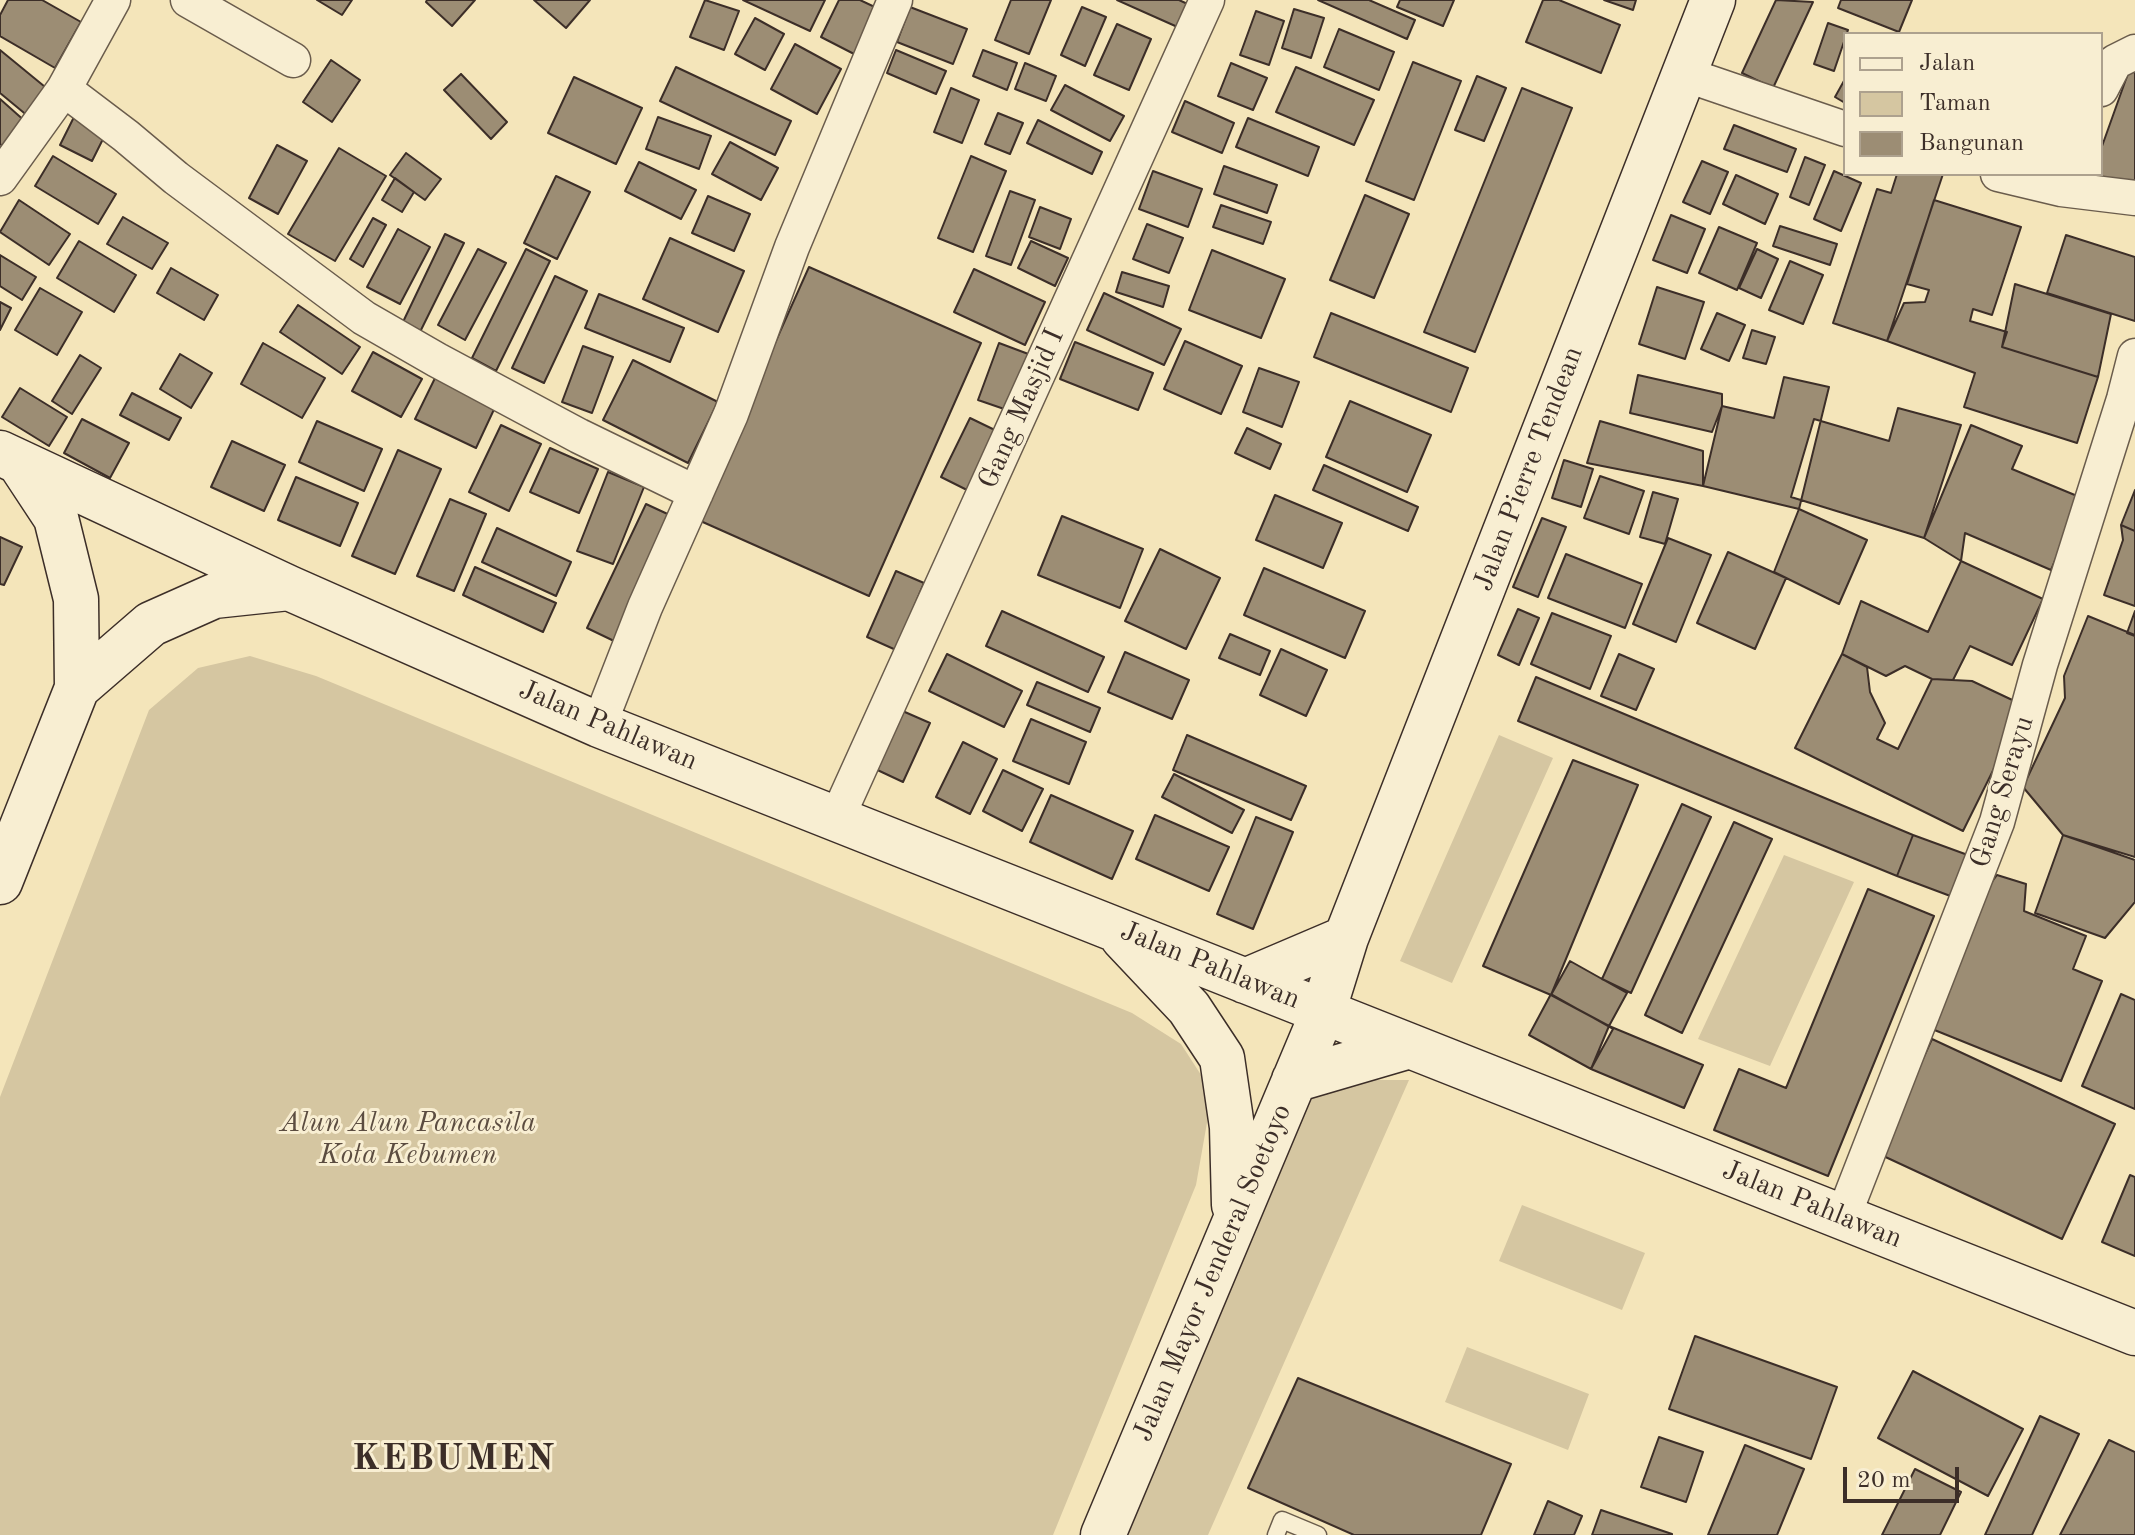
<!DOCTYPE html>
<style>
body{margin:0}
#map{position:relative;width:2135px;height:1535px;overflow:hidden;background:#f4e5ba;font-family:"Old Standard TT",serif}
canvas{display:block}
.legend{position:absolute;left:1843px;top:32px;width:260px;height:144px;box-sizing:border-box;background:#f8eed2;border:2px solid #ada18e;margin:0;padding:10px 14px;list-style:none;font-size:24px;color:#3c2e28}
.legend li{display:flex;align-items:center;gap:16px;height:40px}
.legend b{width:40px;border:2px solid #ada18e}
.scale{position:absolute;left:1843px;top:1467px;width:116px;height:36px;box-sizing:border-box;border:4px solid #3c2e28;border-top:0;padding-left:10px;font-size:24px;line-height:28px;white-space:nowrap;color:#3c2e28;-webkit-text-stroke:6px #f8eed2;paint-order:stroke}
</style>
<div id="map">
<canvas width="2135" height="1535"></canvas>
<ul class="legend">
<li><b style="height:10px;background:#f8eed2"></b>Jalan</li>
<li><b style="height:22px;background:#d5c6a1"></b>Taman</li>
<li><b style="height:22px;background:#9c8d74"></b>Bangunan</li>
</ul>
<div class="scale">20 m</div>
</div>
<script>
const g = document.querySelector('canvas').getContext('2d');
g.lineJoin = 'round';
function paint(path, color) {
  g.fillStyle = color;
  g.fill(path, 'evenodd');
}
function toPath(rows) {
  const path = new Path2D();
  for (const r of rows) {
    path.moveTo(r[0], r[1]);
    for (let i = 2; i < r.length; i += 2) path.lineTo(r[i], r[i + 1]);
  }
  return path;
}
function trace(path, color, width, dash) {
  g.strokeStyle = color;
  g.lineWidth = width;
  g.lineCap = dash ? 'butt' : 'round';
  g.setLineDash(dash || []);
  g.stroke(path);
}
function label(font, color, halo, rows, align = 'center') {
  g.font = font + ' "Old Standard TT",serif';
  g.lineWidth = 6;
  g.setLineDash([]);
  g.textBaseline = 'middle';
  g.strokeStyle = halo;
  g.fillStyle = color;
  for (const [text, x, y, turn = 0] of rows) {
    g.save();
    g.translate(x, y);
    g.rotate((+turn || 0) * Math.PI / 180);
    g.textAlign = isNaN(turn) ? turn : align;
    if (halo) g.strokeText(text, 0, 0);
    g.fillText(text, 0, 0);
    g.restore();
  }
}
const green = toPath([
 [250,656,316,676,1132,1013,1181,1044,1203,1078,1208,1117,1196,1185,1053,1535,0,1535,0,1097,149,710,198,668],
 [1499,735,1553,758,1452,983,1400,961],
 [1784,855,1854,882,1770,1066,1698,1039],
 [1294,1080,1409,1080,1208,1535,1120,1535],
 [1522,1205,1645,1253,1622,1310,1499,1261],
 [1467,1347,1589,1394,1568,1450,1445,1402]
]);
const building = toPath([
 [8,0,42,0,81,22,55,68,0,36,0,15,8,0],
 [317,0,352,0,342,15,317,0],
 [427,0,475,0,452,26,426,2,427,0],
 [534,0,590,0,566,28,534,0],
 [705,0,739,11,724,50,690,37,705,0],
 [743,0,825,0,810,31,743,0],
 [839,0,860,0,879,9,856,55,821,37,839,0],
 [1011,0,1051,0,1029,54,995,40,1011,0],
 [1117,0,1179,0,1192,6,1182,29,1117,0],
 [1318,0,1369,0,1415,20,1407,39,1318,0],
 [1400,0,1454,0,1443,26,1397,7,1400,0],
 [1543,0,1559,0,1620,25,1601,73,1526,42,1543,0],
 [1604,0,1636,0,1633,10,1604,0],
 [1776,0,1813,2,1773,88,1742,73,1776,0],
 [1841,0,1912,0,1899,32,1838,8,1841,0],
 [910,7,967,29,953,64,897,42,910,7],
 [1082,7,1106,17,1085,66,1061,55,1082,7],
 [1294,9,1324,18,1311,58,1282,48,1294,9],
 [1256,11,1284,21,1269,65,1240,55,1256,11],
 [755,18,784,34,765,70,735,54,755,18],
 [1828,23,1848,30,1834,71,1814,64,1828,23],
 [1117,24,1151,39,1129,90,1094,75,1117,24],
 [1339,29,1394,52,1379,90,1324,67,1339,29],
 [795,44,841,69,817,114,771,89,795,44],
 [0,50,50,91,29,117,0,93,0,50],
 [896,50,946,71,936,94,887,73,896,50],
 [983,50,1017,63,1007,90,973,76,983,50],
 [331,60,360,80,332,122,303,102,331,60],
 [1413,62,1461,81,1414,200,1366,181,1413,62],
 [1025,63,1056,76,1046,101,1015,89,1025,63],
 [1231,63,1267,78,1253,110,1218,96,1231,63],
 [2131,65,2135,66,2135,194,2086,191,2092,174,2101,174,2101,149,2131,65],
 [676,67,791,121,775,155,660,101,676,67],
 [1296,67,1374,100,1354,145,1276,112,1296,67],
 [461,74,507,122,491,139,444,90,461,74],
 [1477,76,1506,88,1484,141,1455,130,1477,76],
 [574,77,642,108,616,164,548,133,574,77],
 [1845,79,1845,103,1835,97,1845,79],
 [1065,85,1124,116,1110,141,1051,110,1065,85],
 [951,88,979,100,962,143,934,132,951,88],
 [1522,88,1572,108,1475,352,1424,332,1522,88],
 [0,99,27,123,5,148,0,144,0,99],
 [1185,101,1234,123,1222,153,1172,132,1185,101],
 [76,113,108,129,92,161,60,145,76,113],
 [998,113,1023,123,1010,154,985,144,998,113],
 [658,117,711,136,699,169,646,149,658,117],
 [1248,118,1319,147,1308,176,1236,147,1248,118],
 [1038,120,1102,152,1092,174,1027,143,1038,120],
 [1734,125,1796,149,1787,172,1724,149,1734,125],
 [730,142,778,168,761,200,712,174,730,142],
 [277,145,307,161,278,214,249,198,277,145],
 [339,148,386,176,335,261,288,234,339,148],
 [406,153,441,179,425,200,390,175,406,153],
 [53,156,116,194,98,224,35,186,53,156],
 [971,156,1006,171,973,252,938,238,971,156],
 [1805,157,1825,165,1809,205,1790,197,1805,157],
 [1702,161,1728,172,1710,214,1683,202,1702,161],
 [639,162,696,190,681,219,625,191,639,162],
 [1224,166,1277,185,1267,213,1214,194,1224,166],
 [1153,171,1202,189,1188,227,1139,209,1153,171],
 [1834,171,1861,183,1841,231,1814,219,1834,171],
 [1897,174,1943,174,1887,341,1833,323,1877,189,1891,193,1897,174],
 [1736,175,1778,194,1765,224,1723,204,1736,175],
 [556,176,590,192,557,259,524,243,556,176],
 [395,178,414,192,402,212,382,200,395,178],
 [1010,191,1035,200,1011,265,986,256,1010,191],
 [1365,195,1409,214,1374,298,1330,280,1365,195],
 [708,196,750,214,734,251,692,233,708,196],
 [19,200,70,234,49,265,0,232,19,200],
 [1934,200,2021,227,1992,315,1973,309,1970,321,2007,332,2002,347,2098,377,2077,443,1964,407,1975,373,1887,341,1904,303,1925,302,1929,290,1907,284,1934,200],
 [1221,205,1271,222,1263,244,1213,227,1221,205],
 [1040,207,1071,219,1060,249,1029,237,1040,207],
 [1671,215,1705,229,1687,273,1653,260,1671,215],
 [123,217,168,243,152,269,107,244,123,217],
 [373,218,386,225,363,267,350,259,373,218],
 [1147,224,1183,238,1169,273,1133,259,1147,224],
 [1780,226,1837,244,1830,265,1773,246,1780,226],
 [1719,227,1757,243,1737,290,1699,273,1719,227],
 [398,229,430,247,400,304,367,287,398,229],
 [445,234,464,243,420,332,402,324,445,234],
 [2066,235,2135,257,2135,321,2047,293,2066,235],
 [670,238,744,271,718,332,643,299,670,238],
 [79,241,136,275,114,312,57,278,79,241],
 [1031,241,1068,258,1055,286,1018,268,1031,241],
 [478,249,506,263,465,340,438,325,478,249],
 [526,249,550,261,496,371,472,358,526,249],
 [1757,249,1778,259,1761,298,1739,288,1757,249],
 [1212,250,1285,279,1261,338,1189,310,1212,250],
 [0,255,36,277,22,300,0,286,0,255],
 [1790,261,1823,275,1803,324,1769,310,1790,261],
 [809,267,981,343,869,596,696,519,809,267],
 [171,268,218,295,204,320,157,293,171,268],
 [974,269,1045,302,1025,345,954,312,974,269],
 [1122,272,1169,286,1163,307,1116,292,1122,272],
 [555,276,587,291,544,383,512,368,555,276],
 [2015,284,2111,314,2098,377,2002,347,2015,284],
 [1657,287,1704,302,1685,359,1639,344,1657,287],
 [40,288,82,312,57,355,15,330,40,288],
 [1104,293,1181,329,1164,365,1087,330,1104,293],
 [599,294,684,328,670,362,585,328,599,294],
 [0,302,11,308,0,330,0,302],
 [298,305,360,347,342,374,280,332,298,305],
 [1331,313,1468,368,1451,412,1314,357,1331,313],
 [1717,313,1745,325,1729,361,1701,349,1717,313],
 [1752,330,1775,337,1766,364,1743,358,1752,330],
 [1185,341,1242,366,1221,414,1164,389,1185,341],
 [1075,342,1153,373,1138,410,1060,379,1075,342],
 [263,343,325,378,302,418,241,384,263,343],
 [999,343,1031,355,1010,411,978,400,999,343],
 [583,346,613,357,592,413,562,402,583,346],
 [373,352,422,379,401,417,352,391,373,352],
 [180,354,212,373,191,408,160,389,180,354],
 [80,355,101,368,72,414,52,401,80,355],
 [633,360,718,402,688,463,603,420,633,360],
 [1259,368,1299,382,1282,427,1243,412,1259,368],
 [437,374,497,403,476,448,415,419,437,374],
 [1638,375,1722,394,1722,406,1712,432,1630,413,1638,375],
 [1784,377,1829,387,1799,509,1703,486,1722,406,1774,418,1784,377],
 [20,388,67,417,49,446,2,417,20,388],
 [132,393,181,418,169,440,120,415,132,393],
 [1350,401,1431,435,1407,492,1326,457,1350,401],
 [1898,408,1961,425,1924,538,1791,497,1814,419,1889,441,1898,408],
 [970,418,1001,433,971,492,941,477,970,418],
 [82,419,129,443,110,478,64,453,82,419],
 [317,421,382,449,364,491,299,462,317,421],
 [1600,421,1703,451,1703,486,1587,463,1600,421],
 [501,425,541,444,509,511,469,492,501,425],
 [1971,425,2022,446,2012,469,2082,498,2051,570,1965,533,1961,561,1924,538,1971,425],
 [1247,428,1281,444,1270,469,1235,453,1247,428],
 [232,441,285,465,264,511,211,487,232,441],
 [550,448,598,469,579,513,530,492,550,448],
 [398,450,441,469,395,574,352,556,398,450],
 [1564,460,1593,469,1581,507,1552,498,1564,460],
 [1324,465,1418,507,1408,531,1313,490,1324,465],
 [608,472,644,487,613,564,577,551,608,472],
 [1600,476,1644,491,1629,534,1584,518,1600,476],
 [296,477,358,503,340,546,278,520,296,477],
 [2135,490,2135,531,2121,525,2135,490],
 [1653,492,1678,499,1665,544,1640,537,1653,492],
 [1275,495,1342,523,1323,568,1256,540,1275,495],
 [450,499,486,514,454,591,417,576,450,499],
 [646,504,674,517,614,641,587,628,646,504],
 [1799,509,1867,540,1839,604,1774,572,1799,509],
 [1062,516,1143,549,1120,608,1038,575,1062,516],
 [1542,518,1566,527,1538,597,1513,587,1542,518],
 [2121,525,2135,531,2135,606,2104,595,2123,540,2121,525],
 [497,528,571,562,556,596,482,562,497,528],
 [0,537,22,547,4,585,0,584,0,537],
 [1668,538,1711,555,1676,642,1633,624,1668,538],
 [1160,549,1220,578,1186,649,1125,621,1160,549],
 [1728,552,1786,578,1755,649,1697,623,1728,552],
 [1566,554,1642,584,1625,628,1548,598,1566,554],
 [1961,561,2043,599,2012,665,1970,646,1953,680,1932,679,1905,666,1886,676,1842,654,1861,601,1928,632,1961,561],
 [475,567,556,603,543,632,463,595,475,567],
 [1264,568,1365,611,1345,658,1244,615,1264,568],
 [896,571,924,583,896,650,867,637,896,571],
 [1518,609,1539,618,1519,665,1498,655,1518,609],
 [1002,611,1104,657,1088,692,986,646,1002,611],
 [2135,611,2135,636,2127,633,2135,611],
 [1552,613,1611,636,1590,689,1531,664,1552,613],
 [2088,616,2135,635,2135,857,2063,835,2023,787,2065,698,2064,676,2088,616],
 [1230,634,1270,651,1260,675,1219,658,1230,634],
 [1281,649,1327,670,1306,716,1260,695,1281,649],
 [1125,652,1189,680,1172,719,1108,692,1125,652],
 [947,654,1022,691,1004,727,929,691,947,654],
 [1619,654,1654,669,1636,710,1601,696,1619,654],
 [1842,654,1867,667,1870,692,1885,723,1877,739,1898,749,1932,679,1972,681,2025,706,1963,831,1795,748,1842,654],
 [1536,677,1913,835,1897,876,1518,721,1536,677],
 [1037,682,1100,708,1090,732,1027,705,1037,682],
 [898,709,930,723,903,782,871,767,898,709],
 [1031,719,1086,742,1069,784,1013,761,1031,719],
 [1187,735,1306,786,1291,820,1173,770,1187,735],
 [963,742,997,759,970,814,936,797,963,742],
 [1573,760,1638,785,1551,995,1483,966,1573,760],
 [1003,770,1043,789,1022,831,983,811,1003,770],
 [1174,774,1244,810,1232,833,1162,797,1174,774],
 [1051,795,1133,831,1112,879,1030,842,1051,795],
 [1682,804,1711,817,1631,993,1602,979,1682,804],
 [1155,815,1229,847,1209,891,1136,859,1155,815],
 [1256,817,1293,832,1253,929,1217,914,1256,817],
 [1734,822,1772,839,1682,1033,1645,1015,1734,822],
 [1913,835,1976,858,1961,900,1897,876,1913,835],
 [2063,835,2135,860,2135,902,2105,938,2035,913,2063,835],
 [1997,875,2026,884,2024,911,2086,936,2073,969,2102,981,2061,1081,1927,1027,1982,895,1997,875],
 [1868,889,1934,916,1828,1176,1714,1130,1739,1069,1786,1088,1868,889],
 [1570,961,1627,993,1609,1026,1551,995,1570,961],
 [1551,994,1613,1029,1591,1069,1529,1035,1551,994],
 [2121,994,2135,1000,2135,1109,2082,1086,2121,994],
 [1609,1026,1703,1065,1684,1108,1591,1069,1609,1026],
 [1932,1039,2115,1124,2062,1239,1879,1154,1932,1039],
 [2130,1175,2135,1177,2135,1256,2102,1242,2130,1175],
 [1695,1336,1837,1387,1811,1459,1669,1409,1695,1336],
 [1913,1371,2023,1429,1988,1496,1878,1438,1913,1371],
 [1298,1378,1511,1464,1481,1535,1354,1535,1248,1488,1298,1378],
 [2040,1416,2079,1434,2032,1535,1985,1535,2040,1416],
 [1659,1437,1703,1452,1686,1502,1641,1487,1659,1437],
 [2109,1440,2135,1452,2135,1535,2060,1535,2109,1440],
 [1745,1445,1804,1469,1777,1535,1708,1535,1745,1445],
 [1915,1469,1961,1492,1940,1535,1882,1535,1915,1469],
 [1548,1501,1582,1516,1574,1535,1534,1535,1548,1501],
 [1601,1510,1672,1534,1672,1535,1592,1535,1601,1510]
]);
const lane = toPath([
 [1276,1535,1282,1520,1318,1535]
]);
const street = toPath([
 [188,0,293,60],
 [1684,74,1845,129],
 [64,89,126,136,176,178,364,318,437,360,579,436,696,493],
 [2101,89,2115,62,2135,52],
 [1998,174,2061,189,2135,198],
 [0,178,64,89,113,0],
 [599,725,645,607,731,414,792,247,895,0],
 [837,818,1207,0],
 [1843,1217,1997,822,2040,665,2124,399,2135,356]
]);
const secondary = toPath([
 [0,453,289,588,599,725,2135,1333],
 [77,688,151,624,214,596,289,588],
 [0,882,77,688,76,599,56,518,19,462],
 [1123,938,1189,1008,1222,1058,1232,1127,1234,1205],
 [1245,981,1346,938],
 [1294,1080,1410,1046],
 [1103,1535,1323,1012,1346,938,1713,0]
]);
const streetNames = [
 ["Gang Masjid I",1022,409,-66],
 ["Jalan Pierre Tendean",1529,469,-69],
 ["Jalan Pahlawan",608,726,23],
 ["Gang Serayu",2003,792,-73],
 ["Jalan Pahlawan",1210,966,22],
 ["Jalan Pahlawan",1812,1205,22],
 ["Jalan Mayor Jenderal Soetoyo",1213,1273,-67]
];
const parkNames = [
 ["Alun Alun Pancasila",408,1124],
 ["Kota Kebumen",408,1156]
];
const districtNames = [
 ["KEBUMEN",454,1460]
];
paint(green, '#d5c6a1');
paint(building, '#9c8d74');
trace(building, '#3c2e28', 2);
trace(lane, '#6a5c4c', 19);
trace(street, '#6a5c4c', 37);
trace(secondary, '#3c2e28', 47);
trace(lane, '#f8eed2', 16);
trace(street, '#f8eed2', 34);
trace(secondary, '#f8eed2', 44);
label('28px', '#3c2e28', '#f8eed2', streetNames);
label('italic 28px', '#5b4c40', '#f8eed2', parkNames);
g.letterSpacing = '2px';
label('bold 36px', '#3c2e28', '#f8eed2', districtNames);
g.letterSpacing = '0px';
</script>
